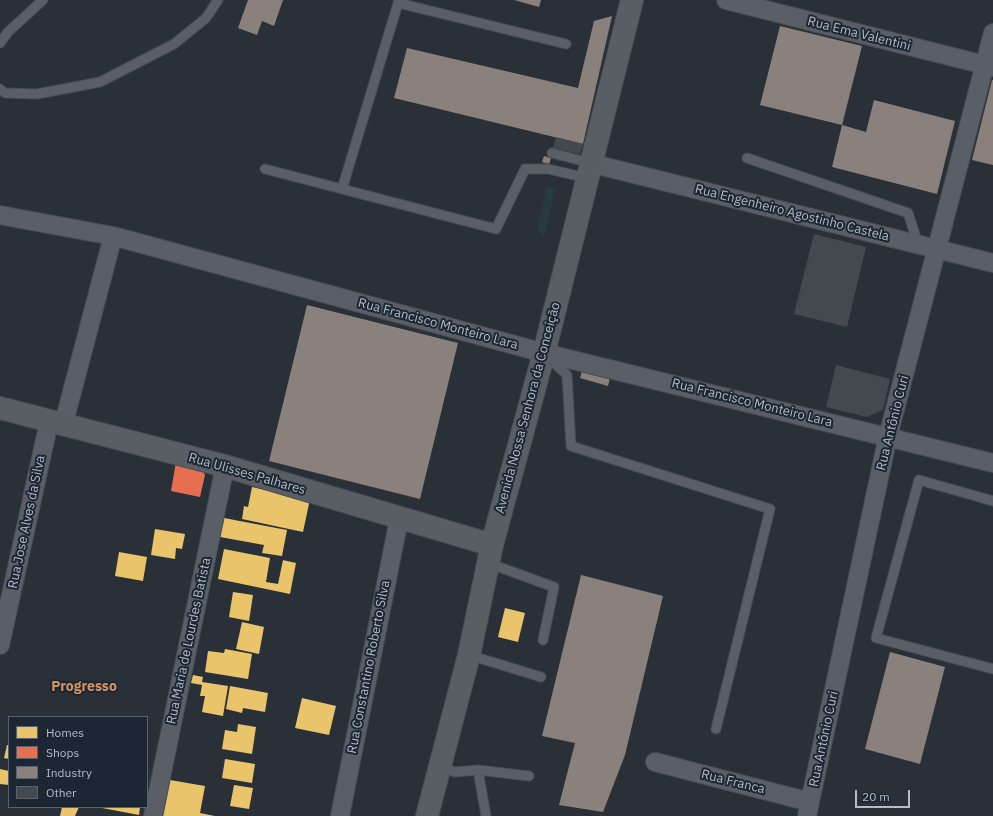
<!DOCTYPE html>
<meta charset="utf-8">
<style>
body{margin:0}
#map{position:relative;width:993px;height:816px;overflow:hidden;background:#2a3038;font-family:"IBM Plex Sans",sans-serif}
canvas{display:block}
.legend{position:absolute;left:8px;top:716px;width:140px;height:92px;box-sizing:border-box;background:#1d2633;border:1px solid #59626f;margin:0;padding:5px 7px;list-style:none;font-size:12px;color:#b4bcc9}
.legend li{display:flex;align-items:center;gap:8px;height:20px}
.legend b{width:20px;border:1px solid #59626f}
.scale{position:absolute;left:855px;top:790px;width:55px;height:18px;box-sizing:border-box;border:2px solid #b4bcc9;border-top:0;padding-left:5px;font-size:12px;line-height:14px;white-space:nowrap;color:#b4bcc9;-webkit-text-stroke:3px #1d2633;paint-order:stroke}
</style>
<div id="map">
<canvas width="993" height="816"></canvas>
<ul class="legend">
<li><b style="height:11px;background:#e9c46a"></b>Homes</li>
<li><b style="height:11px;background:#e76f51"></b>Shops</li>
<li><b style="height:11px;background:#8a817c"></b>Industry</li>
<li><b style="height:11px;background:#444950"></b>Other</li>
</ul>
<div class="scale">20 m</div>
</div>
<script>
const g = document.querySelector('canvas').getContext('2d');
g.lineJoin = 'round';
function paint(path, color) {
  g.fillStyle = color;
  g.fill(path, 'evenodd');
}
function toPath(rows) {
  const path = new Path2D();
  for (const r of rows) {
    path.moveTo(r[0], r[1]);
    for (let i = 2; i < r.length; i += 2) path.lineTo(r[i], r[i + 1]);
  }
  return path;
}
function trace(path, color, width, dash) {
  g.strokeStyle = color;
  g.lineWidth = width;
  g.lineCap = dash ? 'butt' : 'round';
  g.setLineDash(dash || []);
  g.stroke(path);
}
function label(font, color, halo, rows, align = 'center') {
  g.font = font + ' "IBM Plex Sans",sans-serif';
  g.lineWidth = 4;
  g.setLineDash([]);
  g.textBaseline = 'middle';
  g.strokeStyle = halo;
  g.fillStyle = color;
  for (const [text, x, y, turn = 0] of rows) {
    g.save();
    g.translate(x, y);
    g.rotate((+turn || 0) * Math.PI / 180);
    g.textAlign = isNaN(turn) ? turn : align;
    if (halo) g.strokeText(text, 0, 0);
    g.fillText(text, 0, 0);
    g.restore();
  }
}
const green = toPath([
 [547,187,555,189,544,239,537,229]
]);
const homes = toPath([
 [252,487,310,499,303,532,242,519,244,506,248,507],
 [224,518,287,530,282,556,262,553,264,545,220,537],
 [155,529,185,534,182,549,176,548,175,559,151,555],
 [224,549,270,558,266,582,278,584,283,560,296,563,290,594,218,579],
 [119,552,147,557,143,581,115,576],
 [233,592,253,595,249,621,229,617],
 [505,608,525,613,518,642,498,637],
 [242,622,264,627,259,654,236,649],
 [225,649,252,654,248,679,205,672,208,651,224,653],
 [193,675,203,677,202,682,228,686,223,716,202,712,205,696,200,696,202,685,191,683],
 [230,686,268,693,265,712,243,708,242,713,226,709],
 [302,698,336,706,329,735,295,728],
 [238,724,256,727,252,754,222,749,225,730,237,732],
 [7,745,9,745,9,759,4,758],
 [225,759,255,764,252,783,222,778],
 [0,769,9,771,9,785,0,784],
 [170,780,205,786,200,813,215,816,163,816],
 [234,785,253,788,249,809,230,806],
 [62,807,79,807,75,816,60,816],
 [97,807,140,807,139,815]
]);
const shops = toPath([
 [176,462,203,471,205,475,200,497,171,491]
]);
const industry = toPath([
 [248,0,283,0,274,26,262,21,257,35,238,28],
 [514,0,541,0,539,7],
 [612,16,583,144,394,98,407,48,578,88,594,21],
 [780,26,862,46,842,125,760,105],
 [992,80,993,80,993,165,972,160],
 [874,100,955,121,937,194,832,167,842,125,866,132],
 [544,156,551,158,549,164,542,162],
 [307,305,458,343,420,499,269,461],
 [582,371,610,378,608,386,580,378],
 [581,575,663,596,625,755,603,812,559,805,575,743,542,736],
 [890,652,945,667,920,764,865,749]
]);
const building = toPath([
 [556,137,583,144,580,154,553,148],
 [814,234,866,247,847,327,794,314],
 [836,365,890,379,883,410,867,417,826,407]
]);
const lane = toPath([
 [398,3,566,44],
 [0,43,8,32,43,0],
 [0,89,5,93,37,94,100,82,174,44,206,18,218,0],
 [552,153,590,163],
 [747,158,908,213,918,244],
 [265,169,496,229,525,169,548,169,587,178],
 [342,189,399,0],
 [549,358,567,375,571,446,770,509,716,729],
 [993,501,919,480,876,638,993,669],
 [488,563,554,587,543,640],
 [469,655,541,677],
 [440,767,455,772,478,770,529,776],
 [478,770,486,816]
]);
const street = toPath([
 [726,0,993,67],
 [590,163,993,263],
 [0,215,113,236,544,353,993,463],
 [63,426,113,236],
 [0,645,49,422],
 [655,762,810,802],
 [153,816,225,466],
 [340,816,399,519],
 [807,816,888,436,993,33]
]);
const secondary = toPath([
 [0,408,225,466,492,545],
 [427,816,469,655,492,545,544,353,632,0]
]);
const streetNames = [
 ["Rua Ema Valentini",859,34,14],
 ["Rua Engenheiro Agostinho Castela",792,213,14],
 ["Rua Francisco Monteiro Lara",438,324,15],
 ["Rua Francisco Monteiro Lara",752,403,14],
 ["Avenida Nossa Senhora da Conceição",528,408,-75],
 ["Rua Antônio Curi",893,423,-76],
 ["Rua Ulisses Palhares",247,474,16],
 ["Rua Jose Alves da Silva",27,522,-78],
 ["Rua Maria de Lourdes Batista",189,641,-78],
 ["Rua Constantino Roberto Silva",369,667,-79],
 ["Rua Antônio Curi",824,739,-78],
 ["Rua Franca",733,782,14]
];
const neighbourhoodNames = [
 ["Progresso",84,687]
];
paint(green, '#273a3e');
paint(homes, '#e9c46a');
paint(shops, '#e76f51');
paint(industry, '#8a817c');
paint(building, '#444950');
trace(lane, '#484c53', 11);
trace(street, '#484c53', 20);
trace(secondary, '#484c53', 24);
trace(lane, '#5a5e66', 9);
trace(street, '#5a5e66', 18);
trace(secondary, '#595d64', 22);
label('13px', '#b4bcc9', '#1d2633', streetNames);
label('bold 14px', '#d59563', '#1d2633', neighbourhoodNames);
</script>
